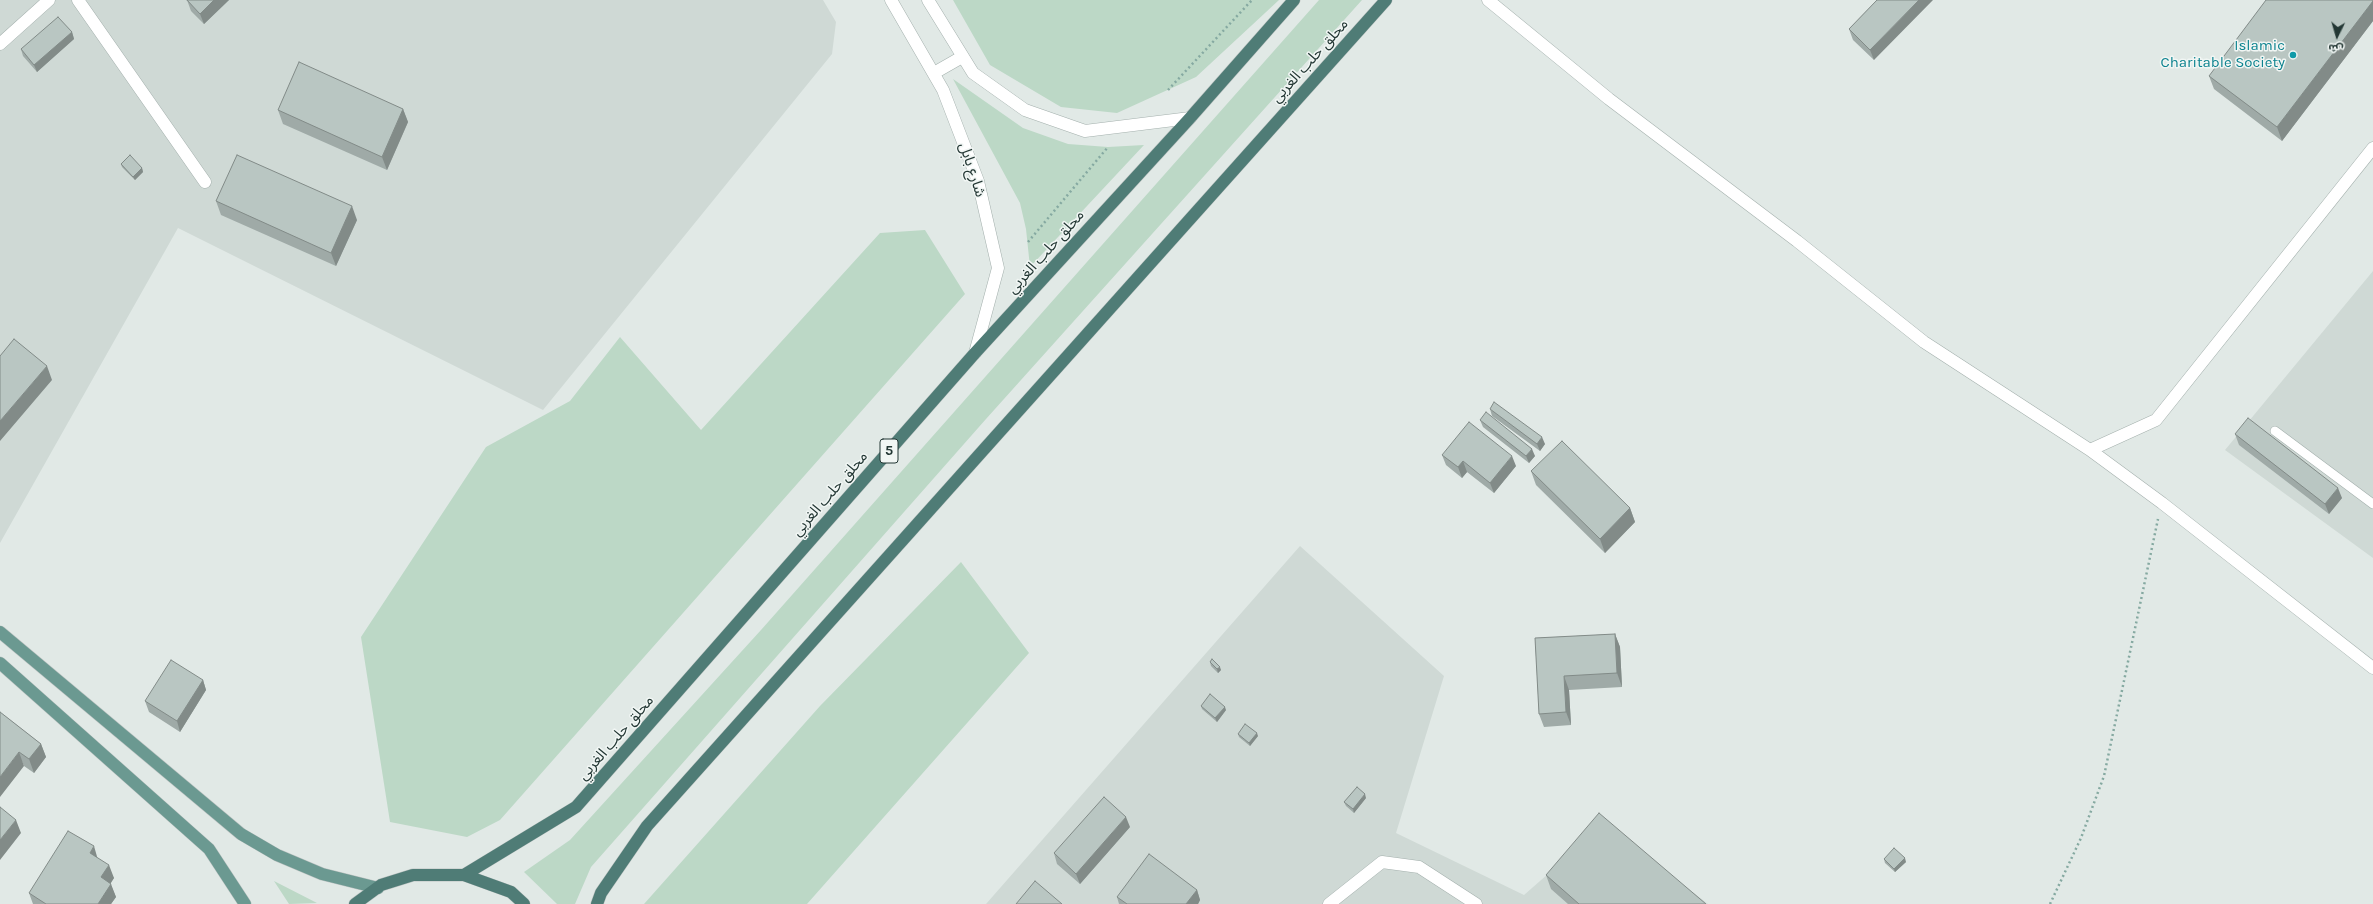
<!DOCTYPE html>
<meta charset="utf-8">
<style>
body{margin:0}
#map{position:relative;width:2373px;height:904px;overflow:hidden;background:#e1e9e6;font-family:Karla,"Noto Sans Arabic",sans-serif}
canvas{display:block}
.north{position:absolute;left:2317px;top:16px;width:40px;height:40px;-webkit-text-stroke:3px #f1f6f4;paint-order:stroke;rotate:185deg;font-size:11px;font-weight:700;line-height:16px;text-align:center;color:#233734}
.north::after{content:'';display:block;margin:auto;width:14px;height:18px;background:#233734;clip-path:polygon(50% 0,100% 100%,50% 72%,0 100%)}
</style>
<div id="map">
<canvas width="2373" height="904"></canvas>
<div class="north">ش</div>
</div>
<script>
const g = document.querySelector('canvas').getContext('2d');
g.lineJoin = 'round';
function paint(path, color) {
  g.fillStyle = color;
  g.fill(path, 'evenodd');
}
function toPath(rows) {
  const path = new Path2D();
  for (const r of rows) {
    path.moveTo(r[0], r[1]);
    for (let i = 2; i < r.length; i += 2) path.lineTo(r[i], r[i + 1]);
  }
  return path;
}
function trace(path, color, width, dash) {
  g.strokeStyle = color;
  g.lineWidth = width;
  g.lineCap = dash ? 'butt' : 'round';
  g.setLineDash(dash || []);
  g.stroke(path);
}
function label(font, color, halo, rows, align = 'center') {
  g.font = font + ' Karla,"Noto Sans Arabic",sans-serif';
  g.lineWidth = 3;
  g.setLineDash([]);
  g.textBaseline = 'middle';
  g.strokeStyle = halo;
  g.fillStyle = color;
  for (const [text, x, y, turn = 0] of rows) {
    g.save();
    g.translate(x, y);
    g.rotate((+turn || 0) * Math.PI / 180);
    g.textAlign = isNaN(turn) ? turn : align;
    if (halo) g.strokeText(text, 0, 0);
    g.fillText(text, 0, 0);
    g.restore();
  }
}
const built = toPath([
 [0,0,823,0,836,22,832,54,543,410,178,228,0,543],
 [2373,271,2373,558,2225,450],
 [1300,546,1444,676,1396,833,1524,895,1605,824,1708,904,986,904]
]);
const green = toPath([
 [953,0,1279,0,1196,77,1117,113,1061,107,990,65],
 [1319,0,1362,0,986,419,591,867,575,904,557,904,524,872,570,840,761,630],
 [953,79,1023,128,1068,144,1108,147,1144,145,1030,267,1026,229,1020,203],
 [925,230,965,294,500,820,467,837,390,822,361,637,486,447,570,401,620,337,701,430,880,233],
 [961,562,1029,653,807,904,644,904,820,706],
 [274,881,317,903,289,904]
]);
const path = toPath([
 [1168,90,1252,0],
 [1028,242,1108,147],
 [2050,904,2081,838,2104,776,2158,519]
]);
const service = toPath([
 [2275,431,2373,504]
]);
const minor = toPath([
 [78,0,205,182],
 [1488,0,1609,99,1797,241,1924,342,2090,450,2162,503,2373,668],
 [0,44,49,0],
 [934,73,962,57],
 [2090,450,2156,420,2373,148],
 [1329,904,1382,862,1419,867,1476,904]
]);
const tertiary = toPath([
 [891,0,943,90,978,181,998,268,975,353],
 [928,0,973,73,1025,110,1085,131,1190,118]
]);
const primary = toPath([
 [0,632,241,834,277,855,322,874,378,888],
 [0,663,209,849,245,904]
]);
const trunk = toPath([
 [464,875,576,807,975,353,1190,118,1294,0],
 [355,904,381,885,413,875,464,875,511,892,524,904],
 [597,904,601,893,647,826,1386,0]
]);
const wall = toPath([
 [187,0,229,0,204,24,191,11],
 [1877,0,1874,60,1853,40,1849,29],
 [2373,0,2373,21,2282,141,2214,89,2209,76],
 [72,32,74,39,37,72,23,56,21,49],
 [403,109,408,122,387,170,283,124,278,110],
 [121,164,142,168,143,172,135,180,122,167],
 [216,201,357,220,336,266,221,215],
 [1490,409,1545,444,1540,451,1492,416],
 [1480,420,1535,456,1529,463,1483,427],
 [2235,434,2342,498,2329,514,2239,445],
 [1442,455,1516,466,1494,493,1467,472,1462,478,1446,465],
 [1531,471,1630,508,1635,522,1605,553,1536,485],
 [1615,634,1620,647,1622,687,1569,690,1571,725,1544,727,1539,714,1535,638],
 [1210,662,1221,670,1218,673,1211,666],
 [203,680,206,690,180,732,149,712,145,701],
 [1201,706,1226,710,1217,722,1202,709],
 [0,712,41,744,46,757,34,773,24,766],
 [1238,734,1258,736,1250,746,1239,737],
 [1366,798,1354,813,1346,806,1344,802],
 [1130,827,1080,884,1057,864,1054,853],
 [98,858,114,878,110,883,116,897,111,904,33,904,29,893],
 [1884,859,1906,862,1895,872,1885,863],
 [1546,875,1706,904,1568,904,1551,889],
 [1197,890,1200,900,1198,904,1119,904,1117,897]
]);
const shadedWall = toPath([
 [214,0,229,0,204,24,200,14],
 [1919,0,1933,0,1874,60,1870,50],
 [2373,1,2373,21,2282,141,2277,127],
 [72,32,74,39,37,72,34,65],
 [403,109,408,122,387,170,382,157],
 [142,168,143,172,135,180,133,177],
 [352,206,357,220,336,266,331,253],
 [47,366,52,380,0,441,0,421],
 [1542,437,1545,444,1540,451,1537,444],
 [1532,449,1535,456,1529,463,1526,456],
 [1512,456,1516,466,1494,493,1490,483],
 [1463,461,1467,472,1462,478,1458,467],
 [2338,488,2342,498,2329,514,2325,504],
 [1630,508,1635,522,1605,553,1600,539],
 [1615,634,1620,647,1622,687,1617,673],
 [1220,667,1221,670,1218,673,1217,669],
 [1564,676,1569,690,1571,725,1566,712],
 [203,680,206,690,180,732,177,721],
 [1225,707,1226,710,1217,722,1215,718],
 [1257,733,1258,736,1250,746,1249,743],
 [41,744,46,757,34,773,29,759],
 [19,752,24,766,0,797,0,777],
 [1365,794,1366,798,1354,813,1353,809],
 [1126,817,1130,827,1080,884,1076,874],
 [16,820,21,833,0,860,0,840],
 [94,846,98,860,90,853],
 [1905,858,1906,862,1895,872,1894,869],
 [109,865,114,878,106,891,101,877],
 [111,884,116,897,111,904,98,904],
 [1197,890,1200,900,1198,904,1186,904]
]);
const building = toPath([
 [187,0,214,0,200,14,187,0],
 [1877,0,1919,0,1870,50,1849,29,1877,0],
 [2266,0,2373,0,2373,1,2277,127,2209,76,2266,0],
 [58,17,72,32,34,65,21,49,58,17],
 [299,62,403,109,382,157,278,110,299,62],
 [130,155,142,168,133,177,121,164,130,155],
 [237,155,352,206,331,253,216,201,237,155],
 [14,339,47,366,0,421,0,356,14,339],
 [1494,402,1542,437,1537,444,1490,409,1494,402],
 [1486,412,1532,449,1526,456,1480,420,1486,412],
 [2248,418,2338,488,2325,504,2235,434,2248,418],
 [1469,422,1512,456,1490,483,1463,461,1458,467,1442,455,1469,422],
 [1562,441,1630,508,1600,539,1531,471,1562,441],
 [1615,634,1617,673,1564,676,1566,712,1539,714,1535,638,1615,634],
 [1212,659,1220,667,1217,669,1210,662,1212,659],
 [171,660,203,680,177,721,145,701,171,660],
 [1210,694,1225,707,1215,718,1201,706,1210,694],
 [0,712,41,744,29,759,19,752,0,777,0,712],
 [1245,724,1257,733,1249,743,1238,734,1245,724],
 [1357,787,1365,794,1353,809,1344,802,1357,787],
 [1104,797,1126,817,1076,874,1054,853,1104,797],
 [0,807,16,820,0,840,0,807],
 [1599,813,1706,904,1579,904,1546,875,1599,813],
 [68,831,94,846,90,853,109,865,101,877,111,884,98,904,46,904,29,893,68,831],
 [1894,848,1905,858,1894,869,1884,859,1894,848],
 [1149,854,1197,890,1186,904,1127,904,1117,897,1149,854],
 [1035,881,1062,904,1016,904,1035,881]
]);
const markers = [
 [2293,55,4,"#0f9aa8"]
];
const shields = [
 [889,451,18]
];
const shieldNames = [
 ["5",889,451]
];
const cultureNames = [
 ["Islamic",2285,46],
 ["Charitable Society",2285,63]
];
const streetNames = [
 ["محلق حلب الغربي",1310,61,-48],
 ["شارع بابل",972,170,72],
 ["محلق حلب الغربي",1046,252,-48],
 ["محلق حلب الغربي",830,494,-49],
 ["محلق حلب الغربي",616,738,-49]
];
paint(built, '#cfd9d5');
paint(green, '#bcd8c6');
trace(service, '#a4b0ad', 10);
trace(minor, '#a4b0ad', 13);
trace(tertiary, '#a4b0ad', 13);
trace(primary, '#bdc3c2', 13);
trace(trunk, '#bdc3c2', 13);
trace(path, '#85a9a1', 2.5, [2, 3]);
trace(service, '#fff', 9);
trace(minor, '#fff', 12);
trace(tertiary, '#fff', 12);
trace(primary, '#6b9991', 12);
trace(trunk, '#4f7c76', 12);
paint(wall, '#9faaa7');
paint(shadedWall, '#828b88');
paint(building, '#b9c6c2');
trace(building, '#828b88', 1);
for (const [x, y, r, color] of markers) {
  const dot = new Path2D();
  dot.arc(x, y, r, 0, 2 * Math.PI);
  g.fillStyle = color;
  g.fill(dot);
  trace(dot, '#f1f6f4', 1.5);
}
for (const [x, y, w] of shields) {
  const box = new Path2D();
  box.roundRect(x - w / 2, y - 12, w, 24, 3);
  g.fillStyle = '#f1f6f4';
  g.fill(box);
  trace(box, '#233734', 1);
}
label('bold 14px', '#233734', null, shieldNames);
label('15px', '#0d838f', '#f1f6f4', cultureNames, 'right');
label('15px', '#233734', '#f1f6f4', streetNames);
</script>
